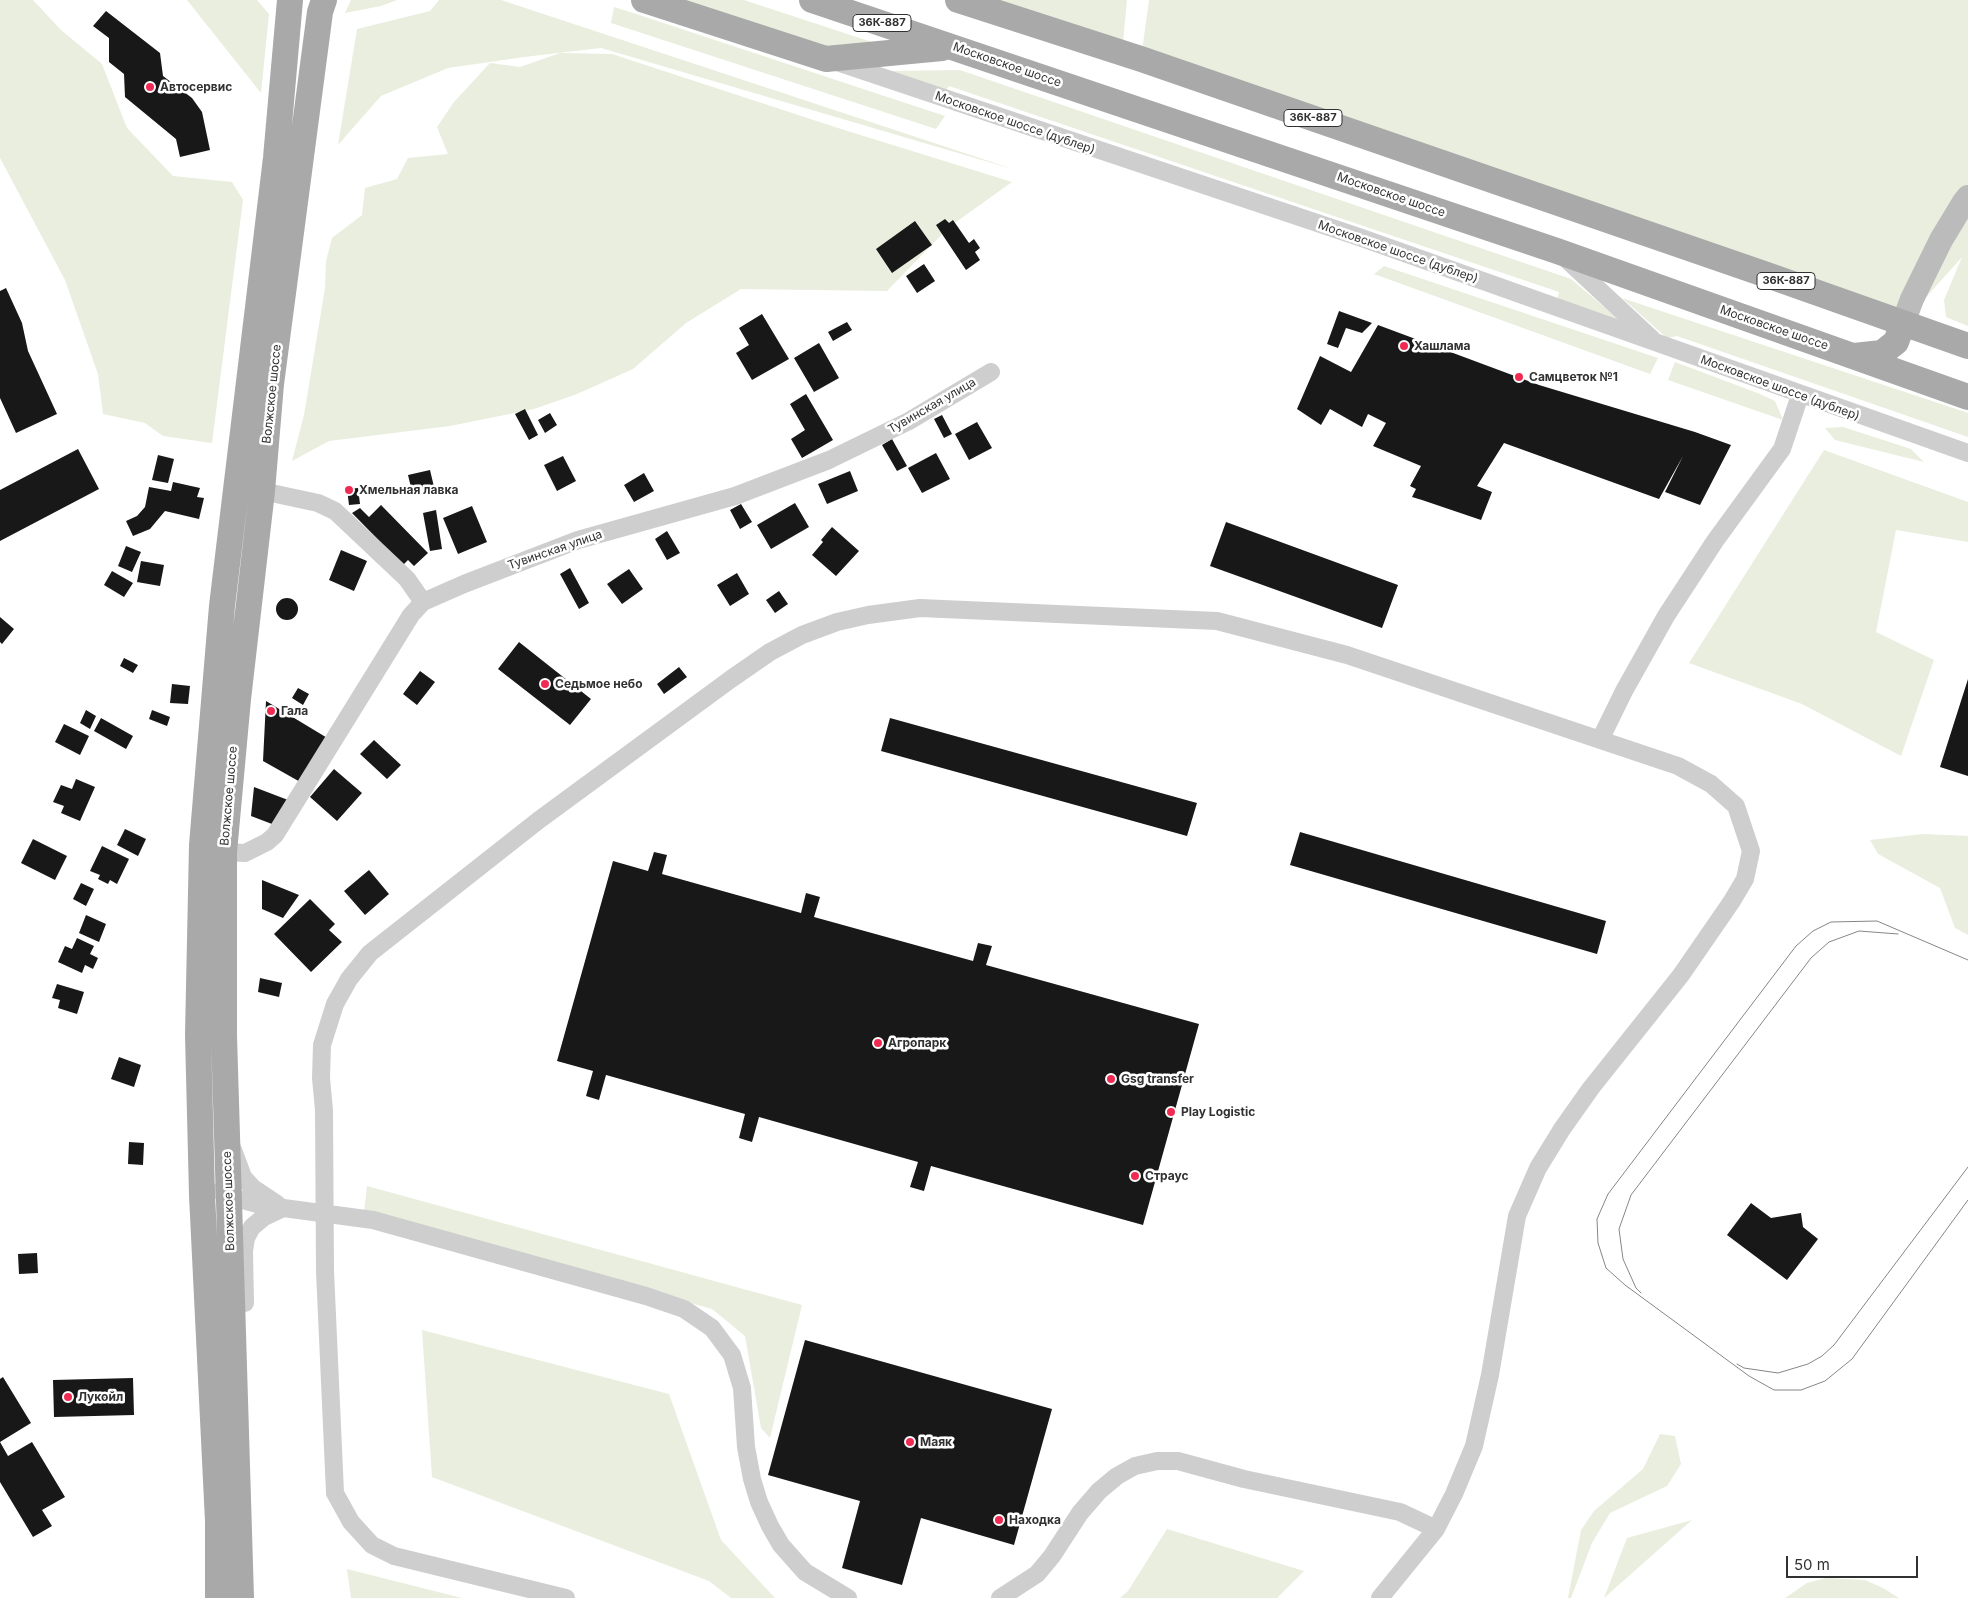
<!DOCTYPE html>
<meta charset="utf-8">
<style>
body{margin:0}
#map{position:relative;width:1968px;height:1598px;overflow:hidden;background:#fff;font-family:Inter,sans-serif}
canvas{display:block}
.scale{position:absolute;left:1786px;top:1556px;width:132px;height:22px;box-sizing:border-box;border:2px solid #313131;border-top:0;padding-left:6px;font-size:15px;line-height:18px;white-space:nowrap;color:#313131;-webkit-text-stroke:4px #fff;paint-order:stroke}
</style>
<div id="map">
<canvas width="1968" height="1598"></canvas>
<div class="scale">50 m</div>
</div>
<script>
const g = document.querySelector('canvas').getContext('2d');
g.lineJoin = 'round';
function paint(path, color) {
  g.fillStyle = color;
  g.fill(path, 'evenodd');
}
function toPath(rows) {
  const path = new Path2D();
  for (const r of rows) {
    if (r.length === 3) {
      path.moveTo(r[0] + r[2], r[1]);
      path.arc(r[0], r[1], r[2], 0, 2 * Math.PI);
      continue;
    }
    path.moveTo(r[0], r[1]);
    for (let i = 2; i < r.length; i += 2) path.lineTo(r[i], r[i + 1]);
  }
  return path;
}
function trace(path, color, width, dash) {
  g.strokeStyle = color;
  g.lineWidth = width;
  g.lineCap = dash ? 'butt' : 'round';
  g.setLineDash(dash || []);
  g.stroke(path);
}
function label(font, color, halo, rows, align = 'center') {
  g.font = font + ' Inter,sans-serif';
  g.lineWidth = 5;
  g.setLineDash([]);
  g.textBaseline = 'middle';
  g.strokeStyle = halo;
  g.fillStyle = color;
  for (const [text, x, y, turn = 0] of rows) {
    g.save();
    g.translate(x, y);
    g.rotate((+turn || 0) * Math.PI / 180);
    g.textAlign = isNaN(turn) ? turn : align;
    if (halo) g.strokeText(text, 0, 0);
    g.fillText(text, 0, 0);
    g.restore();
  }
}
const green = toPath([
 [0,0,33,0,61,30,102,64,127,128,173,176,232,182,243,200,212,443,163,436,145,423,103,414,98,374,65,280,0,158],
 [187,0,257,0,269,14,261,93],
 [351,0,397,0,381,6,345,13],
 [439,0,501,0,1016,170,601,48,524,57,448,68,381,96,338,145,357,29,430,11],
 [678,0,744,0,902,52,845,57],
 [958,0,1127,0,1122,53],
 [1149,0,1968,0,1968,326,1946,317,1944,300,1962,257,1903,323,1141,59],
 [614,7,627,11,945,116,936,129,611,23],
 [560,53,612,54,838,128,1012,182,949,227,887,291,741,289,686,323,633,369,577,394,534,409,450,426,329,441,292,461,304,415,325,288,326,261,332,238,362,215,365,188,397,179,408,158,448,154,437,127,454,102,490,63,520,67],
 [960,70,1571,279,1623,323,1557,300,1559,292,949,86,944,93,890,71],
 [1384,266,1658,358,1650,374,1374,274],
 [1622,298,1968,413,1968,437,1677,336,1667,338],
 [1675,362,1760,394,1775,401,1783,420,1668,380],
 [1843,427,1911,449,1924,462,1835,440,1825,428],
 [1824,450,1968,502,1968,542,1896,530,1876,632,1934,660,1901,756,1802,704,1689,663],
 [1923,834,1968,836,1968,935,1955,928,1940,888,1878,854,1870,840],
 [367,1186,802,1305,770,1438,761,1428,745,1336,712,1309,364,1213],
 [422,1330,669,1394,721,1540,775,1598,731,1598,709,1581,432,1477],
 [1660,1434,1675,1436,1681,1464,1667,1486,1610,1513,1592,1543,1571,1598,1568,1598,1581,1530,1594,1511,1643,1469],
 [1692,1520,1604,1598,1627,1538],
 [1167,1529,1304,1571,1277,1598,1120,1598,1128,1591],
 [347,1569,462,1598,351,1598],
 [1826,1578,1865,1580,1883,1588,1899,1598,1785,1598,1807,1583]
]);
const building = toPath([
 [106,11,160,53,163,76,192,98,202,112,210,150,180,157,176,139,125,97,124,74,109,62,109,38,93,26],
 [945,219,949,223,953,220,969,243,974,239,980,248,975,252,980,260,966,270,936,225],
 [915,221,932,245,892,273,876,249],
 [924,264,935,281,917,293,906,276],
 [6,288,22,323,28,351,57,414,16,433,0,398,0,291],
 [1339,311,1372,323,1362,333,1346,328,1338,348,1327,344],
 [762,314,789,359,752,380,736,353,749,345,739,328],
 [847,322,852,330,833,341,828,332],
 [1378,325,1539,385,1695,432,1731,445,1700,505,1665,492,1683,456,1659,499,1504,443,1477,486,1492,492,1481,520,1422,500,1412,497,1416,489,1410,486,1421,466,1373,446,1386,423,1368,414,1362,427,1330,409,1321,425,1297,409,1320,356,1351,372],
 [819,343,839,378,814,392,794,358],
 [806,394,833,440,802,458,791,439,805,430,790,404],
 [525,409,538,435,529,440,515,414],
 [550,413,557,425,545,433,538,420],
 [942,415,952,434,944,438,934,419],
 [977,422,992,448,969,460,955,434],
 [892,439,907,466,897,471,882,445],
 [78,449,99,489,0,541,0,490],
 [936,453,950,479,922,493,908,468],
 [158,455,174,459,168,483,152,480],
 [563,456,576,481,557,491,544,465],
 [430,470,435,491,413,496,408,475],
 [850,471,858,491,827,504,818,484],
 [644,473,654,491,634,502,624,485],
 [173,482,200,488,197,497,204,498,199,519,165,511,150,529,133,536,126,521,137,516,145,507,149,487,171,491],
 [358,488,360,504,349,505,347,489],
 [795,503,809,527,771,549,757,525],
 [741,504,752,522,740,529,730,510],
 [381,505,428,553,414,566,408,560,403,565,352,513,360,508,369,517],
 [472,506,487,542,458,554,443,518],
 [436,510,442,549,430,551,423,513],
 [1226,522,1398,585,1382,628,1210,566],
 [832,527,859,551,836,576,812,555,823,542,821,540],
 [667,531,680,553,667,560,655,539],
 [126,546,141,552,132,572,118,566],
 [341,550,367,561,354,591,329,580],
 [141,561,164,565,160,586,137,582],
 [570,568,589,603,579,609,560,574],
 [629,569,643,589,622,604,607,584],
 [112,571,133,583,124,597,104,585],
 [737,573,749,594,730,606,717,585],
 [779,591,788,604,775,613,766,600],
 [287,609,11],
 [0,617,14,629,2,644,0,642],
 [519,642,591,699,570,725,498,669],
 [124,658,138,665,133,673,120,666],
 [679,667,687,677,664,694,657,684],
 [420,671,435,682,417,705,403,694],
 [1968,679,1968,776,1940,767],
 [172,684,190,686,188,704,170,703],
 [298,688,309,694,303,705,292,698],
 [266,701,329,739,302,783,263,761],
 [86,710,96,716,90,729,80,723],
 [152,710,170,717,167,726,149,719],
 [101,718,133,736,126,749,94,731],
 [890,718,1197,803,1187,836,881,751],
 [64,724,89,736,80,755,55,742],
 [374,740,401,765,387,779,360,754],
 [334,769,362,793,337,821,310,797],
 [76,779,95,787,80,821,61,813,64,806,53,802,61,785,72,789],
 [254,787,288,800,272,824,251,816],
 [125,829,146,839,138,856,117,845],
 [1300,832,1606,921,1597,954,1290,865],
 [33,839,67,856,55,880,21,863],
 [102,846,129,859,117,884,110,880,108,884,98,879,100,875,90,871],
 [654,852,667,855,662,874,801,913,806,893,820,897,814,917,973,961,978,943,992,946,986,965,1199,1024,1143,1225,931,1166,924,1191,910,1187,918,1162,759,1117,752,1142,739,1138,745,1114,606,1075,599,1100,586,1096,593,1071,557,1061,613,861,648,871],
 [369,870,389,894,365,915,344,891],
 [262,880,299,895,283,918,262,909],
 [81,883,94,889,86,906,73,899],
 [310,899,335,924,329,930,342,942,311,972,274,934],
 [86,915,106,924,99,942,79,933],
 [77,938,94,946,90,954,98,958,93,969,85,965,82,973,58,962,65,946,72,949],
 [260,978,282,983,279,997,258,992],
 [57,984,84,992,77,1014,58,1008,60,1000,52,998],
 [119,1057,141,1065,134,1087,111,1079],
 [129,1142,144,1143,143,1165,128,1164],
 [1751,1203,1771,1218,1801,1213,1803,1227,1818,1239,1787,1280,1727,1235],
 [37,1253,38,1273,19,1274,18,1254],
 [805,1340,1052,1409,1014,1545,921,1518,902,1585,842,1568,860,1501,768,1475],
 [3,1377,31,1423,0,1442,0,1379],
 [133,1378,134,1415,54,1417,53,1380],
 [0,1442,8,1456,32,1442,65,1497,42,1510,52,1526,33,1537,0,1482]
]);
const minor = toPath([
 [834,61,1359,237,1968,453],
 [1565,258,1652,339],
 [262,491,318,503,335,511,407,579,423,602],
 [1600,740,1624,691,1666,616,1715,541,1782,449,1800,395],
 [224,852,245,853,267,842,275,835,411,615,423,602,464,584,578,540,735,496,829,460,909,421,991,372],
 [233,1150,243,1177,253,1188,277,1204],
 [220,1191,228,1196,261,1205,373,1220,646,1296,684,1309,712,1328,732,1355,742,1388,746,1447,752,1479,759,1502,770,1526,781,1545,805,1572,848,1598],
 [245,1303,244,1251,246,1238,252,1227,264,1217,283,1208],
 [566,1598,394,1556,372,1545,351,1522,335,1493,325,1271,324,1110,321,1078,322,1045,335,1004,349,979,370,953,539,820,731,679,770,652,802,635,837,622,868,615,920,608,1217,621,1347,655,1678,766,1711,784,1736,806,1751,851,1745,879,1732,901,1681,975,1591,1088,1562,1129,1538,1168,1517,1216,1490,1375,1474,1446,1454,1494,1436,1529,1380,1598],
 [1000,1598,1037,1574,1052,1556,1080,1513,1099,1491,1117,1476,1135,1466,1157,1461,1178,1461,1244,1479,1400,1512,1436,1529]
]);
const secondary = toPath([
 [1903,323,1912,299,1941,240,1964,202,1968,197]
]);
const primary = toPath([
 [644,0,826,59,942,48],
 [812,0,1557,251,1968,397],
 [958,0,1141,59,1767,275,1968,346],
 [1854,356,1882,353,1896,342,1903,323],
 [218,1598,218,1521,202,1195,198,1035,202,845,222,606,276,158,290,0],
 [241,1598,224,1036,224,852,238,699,262,491,271,384,320,12,324,0]
]);
const tram = toPath([
 [1968,960,1877,921,1831,922,1813,931,1796,946,1608,1194,1597,1219,1598,1243,1606,1268,1625,1285,1749,1376,1774,1390,1801,1390,1825,1381,1852,1359,1968,1200],
 [1641,1293,1636,1288,1623,1259,1619,1229,1631,1195,1811,958,1829,942,1859,931,1898,934],
 [1737,1364,1744,1368,1778,1373,1808,1364,1822,1356,1834,1345,1968,1167]
]);
const markers = [
 [150,87,5,"#ef2b53"],
 [1404,346,5,"#ef2b53"],
 [1519,377,5,"#ef2b53"],
 [349,490,5,"#ef2b53"],
 [545,684,5,"#ef2b53"],
 [271,711,5,"#ef2b53"],
 [878,1043,5,"#ef2b53"],
 [1111,1079,5,"#ef2b53"],
 [1171,1112,5,"#ef2b53"],
 [1135,1176,5,"#ef2b53"],
 [68,1397,5,"#ef2b53"],
 [910,1442,5,"#ef2b53"],
 [999,1520,5,"#ef2b53"]
];
const shields = [
 [882,23,58],
 [1313,118,58],
 [1786,281,58]
];
const shieldNames = [
 ["36К-887",882,23],
 ["36К-887",1313,118],
 ["36К-887",1786,281]
];
const streetNames = [
 ["Московское шоссе",1007,65,19],
 ["Московское шоссе (дублер)",1015,123,19],
 ["Московское шоссе",1391,195,19],
 ["Московское шоссе (дублер)",1398,252,19],
 ["Московское шоссе",1774,328,19],
 ["Московское шоссе (дублер)",1780,388,20],
 ["Волжское шоссе",272,394,-84],
 ["Тувинская улица",932,406,-30],
 ["Тувинская улица",555,550,-19],
 ["Волжское шоссе",229,796,-85],
 ["Волжское шоссе",229,1201,-92]
];
const poiNames = [
 ["Автосервис",160,87],
 ["Хашлама",1414,346],
 ["Самцветок №1",1529,377],
 ["Хмельная лавка",359,490],
 ["Седьмое небо",555,684],
 ["Гала",281,711],
 ["Агропарк",888,1043],
 ["Gsg transfer",1121,1079],
 ["Play Logistic",1181,1112],
 ["Страус",1145,1176],
 ["Лукойл",78,1397],
 ["Маяк",920,1442],
 ["Находка",1009,1520]
];
paint(green, '#e9eede');
paint(building, '#181818');
trace(minor, '#cecece', 18);
trace(secondary, '#bbb', 24);
trace(primary, '#a9a9a9', 26);
trace(tram, '#868686', 1);
for (const [x, y, r, color] of markers) {
  const dot = new Path2D();
  dot.arc(x, y, r, 0, 2 * Math.PI);
  g.fillStyle = color;
  g.fill(dot);
  trace(dot, '#fff', 2);
}
for (const [x, y, w] of shields) {
  const box = new Path2D();
  box.roundRect(x - w / 2, y - 8.5, w, 17, 4);
  g.fillStyle = '#fff';
  g.fill(box);
  trace(box, '#313131', 1);
}
label('bold 11px', '#313131', null, shieldNames);
label('12px', '#313131', '#fff', streetNames);
label('bold 12px', '#313131', '#fff', poiNames, 'left');
</script>
